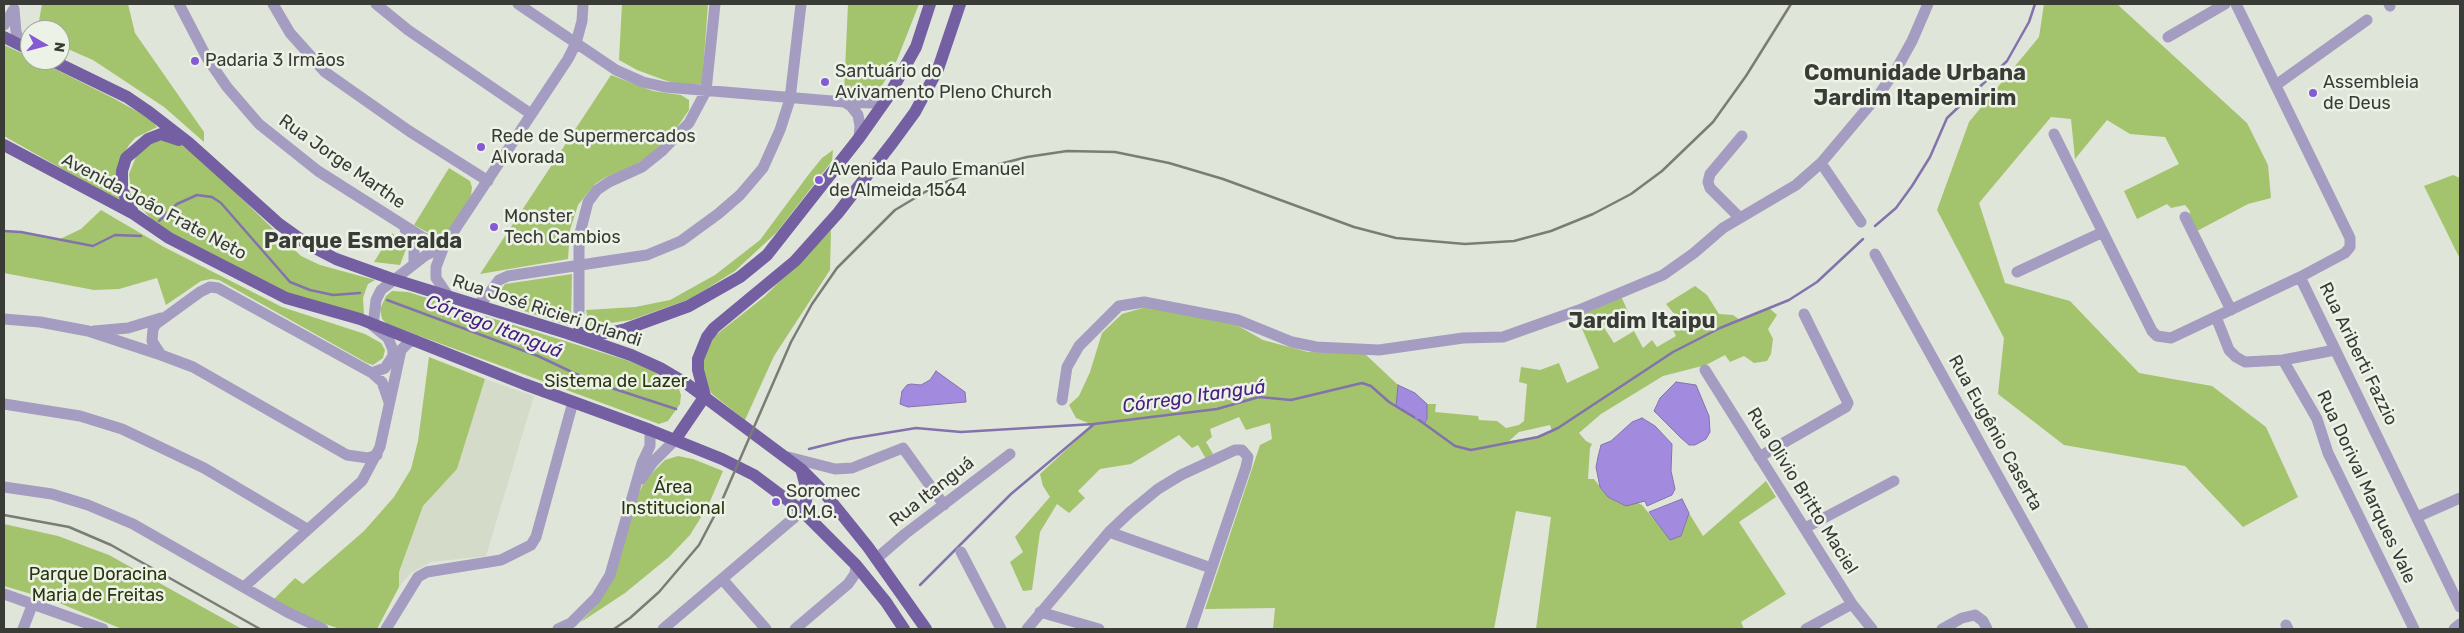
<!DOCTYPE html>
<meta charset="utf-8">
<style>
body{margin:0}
#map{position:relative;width:2464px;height:633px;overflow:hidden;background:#e0e5da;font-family:Rubik,sans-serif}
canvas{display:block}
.frame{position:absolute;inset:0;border:5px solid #393b36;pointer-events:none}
.north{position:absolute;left:20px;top:20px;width:50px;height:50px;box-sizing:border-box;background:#edf2e7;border:1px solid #a5a9a0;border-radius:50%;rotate:98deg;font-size:14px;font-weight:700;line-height:20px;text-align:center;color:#393b36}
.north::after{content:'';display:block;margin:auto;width:18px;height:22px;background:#855bd5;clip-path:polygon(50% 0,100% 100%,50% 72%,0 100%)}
</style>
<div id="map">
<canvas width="2464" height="633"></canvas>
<div class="frame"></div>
<div class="north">N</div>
</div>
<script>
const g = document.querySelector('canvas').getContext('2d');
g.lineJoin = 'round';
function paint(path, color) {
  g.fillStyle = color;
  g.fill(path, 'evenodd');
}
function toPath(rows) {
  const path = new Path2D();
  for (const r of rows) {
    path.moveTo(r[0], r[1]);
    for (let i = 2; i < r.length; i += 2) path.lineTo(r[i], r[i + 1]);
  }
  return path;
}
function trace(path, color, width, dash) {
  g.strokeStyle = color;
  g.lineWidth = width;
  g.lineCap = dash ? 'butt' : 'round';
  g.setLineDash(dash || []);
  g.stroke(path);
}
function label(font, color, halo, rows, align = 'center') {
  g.font = font + ' Rubik,sans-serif';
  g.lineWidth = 5;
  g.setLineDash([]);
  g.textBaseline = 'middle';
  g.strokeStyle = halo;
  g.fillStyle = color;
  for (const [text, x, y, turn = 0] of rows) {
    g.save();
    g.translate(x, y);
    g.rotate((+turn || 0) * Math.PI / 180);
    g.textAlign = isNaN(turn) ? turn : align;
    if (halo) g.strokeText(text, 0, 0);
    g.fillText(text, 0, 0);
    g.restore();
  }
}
const built = toPath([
 [485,379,534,396,486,556,431,562,411,573,399,587,399,572,423,506,457,469]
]);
const green = toPath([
 [42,4,128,4,135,33,204,132,204,142,164,107,93,60,70,50,60,41,60,30,48,30,39,21],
 [622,4,708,4,702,84,682,85,664,80,637,70,619,60],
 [848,4,919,4,897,60,877,94,844,92],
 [2044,4,2117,4,2247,123,2268,165,2271,198,2248,204,2197,231,2189,217,2190,211,2185,205,2171,208,2167,204,2137,219,2124,191,2179,164,2165,137,2130,134,2107,120,2075,159,2071,119,2051,117,1979,203,2005,283,2070,301,2139,373,2212,386,2266,427,2298,497,2243,527,2185,466,2064,445,1998,394,2004,338,1937,210,1969,122,2039,37],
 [4,45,30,57,30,60,37,60,113,98,149,118,157,127,135,138,129,145,123,156,118,189,119,201,4,136],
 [611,75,653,91,681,95,689,100,689,110,669,139,649,156,628,169,606,177,595,184,578,205,570,230,568,259,480,274],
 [162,140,180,144,201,159,301,256,320,265,375,280,368,284,366,289,363,298,364,314,325,305,287,293,172,234,152,220,136,202,131,189,129,174,138,152,145,145],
 [833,150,832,161,777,232,735,271,690,299,631,320,589,326,586,310,635,307,670,300,715,275,760,240,809,174,822,158],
 [449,168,470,181,472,187,471,196,449,231,438,238,414,225],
 [2453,175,2460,178,2460,259,2424,186],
 [101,210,164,247,282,307,365,334,381,343,385,350,383,358,373,365,367,363,219,280,211,279,201,281,166,305,157,278,119,289,94,290,4,273,4,231,21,232,58,240,81,229],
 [831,230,830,270,774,356,745,420,712,394,704,381,702,356,712,338,764,297],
 [392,233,404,243,406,249,400,265,374,262],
 [572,274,571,321,569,326,506,305,500,301,500,291,505,284],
 [1695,286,1707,295,1719,314,1733,315,1740,320,1769,308,1777,315,1768,329,1773,339,1771,354,1767,361,1754,363,1744,356,1730,362,1725,355,1706,365,1663,376,1601,414,1579,433,1586,441,1592,444,1590,448,1588,479,1594,479,1608,497,1626,506,1636,502,1642,505,1670,539,1681,536,1689,513,1703,536,1766,481,1776,497,1739,522,1786,594,1741,622,1744,629,1536,629,1551,517,1516,511,1494,629,1273,629,1275,608,1205,609,1260,445,1272,439,1270,423,1246,430,1239,417,1210,429,1212,437,1206,442,1213,454,1206,459,1198,445,1192,448,1179,435,1131,464,1100,469,1078,491,1085,498,1069,513,1057,504,1040,532,1032,590,1023,591,1010,562,1023,552,1015,537,1050,497,1043,486,1040,474,1093,425,1076,418,1069,405,1079,396,1090,372,1102,333,1122,314,1146,307,1235,324,1263,340,1308,352,1364,353,1398,385,1397,407,1424,424,1427,419,1427,404,1436,404,1435,412,1478,416,1479,420,1497,421,1506,428,1519,425,1524,421,1527,384,1519,382,1521,367,1540,370,1559,363,1567,383,1599,368,1577,317,1621,296,1628,312,1603,326,1614,343,1634,331,1643,348,1652,340,1657,347,1676,336,1669,322,1675,315,1666,304],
 [1550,425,1552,431,1538,437,1509,441,1519,432],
 [392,291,408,292,629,361,654,371,679,389,681,395,680,404,668,421,659,424,387,324,382,319,380,309,386,296],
 [429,357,485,379,457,469,423,506,399,572,399,587,377,629,340,629,305,617,273,600,295,578,303,584,364,531,394,497,411,469,418,441],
 [678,456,693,459,723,471,708,506,690,535,669,557,625,593,581,622,600,601,635,501,645,480,665,460],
 [4,524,58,536,109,555,242,629,122,629,52,600,4,586]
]);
const water = toPath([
 [936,371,965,392,966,402,908,407,900,404,902,391,907,385,911,384,921,385,930,380,936,371],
 [1676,382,1696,385,1709,416,1710,432,1706,439,1695,445,1689,445,1680,437,1654,411,1660,398,1676,382],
 [1398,385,1415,393,1427,404,1427,419,1424,424,1396,407,1398,385],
 [1642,418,1655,426,1672,444,1671,471,1675,489,1672,495,1647,506,1645,501,1626,506,1608,497,1600,487,1596,467,1598,457,1601,445,1611,441,1632,422,1642,418],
 [1682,499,1689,513,1681,536,1670,540,1649,512,1682,499]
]);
const stream = toPath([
 [159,221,177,204,197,195,212,197,221,203,290,282,310,290,333,295,360,293],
 [1875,226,1896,208,1912,186,1930,157,1947,118,2007,61,2029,22,2035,4],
 [4,231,21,232,93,246,115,235,141,236],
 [387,300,538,356,593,382,676,409],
 [1419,420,1455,446,1471,450,1538,437,1558,428,1673,352,1720,328,1789,300,1817,282,1863,239],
 [809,449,849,439,916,428,961,432,1094,424,1217,409,1259,397,1291,400,1362,383,1371,386,1389,402,1414,417],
 [920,585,1011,494,1093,425]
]);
const minor = toPath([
 [179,4,207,58,227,87,259,124,318,171,422,237,444,246],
 [273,4,290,33,325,72,409,131,488,181],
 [376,4,408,30,531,114],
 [518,4,616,70,643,82,665,87,844,102,872,103,888,97],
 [2236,4,2350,238,2350,247,2345,253,2300,277,2460,607],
 [2389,4,2390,6],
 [4,25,14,9,16,32,21,45],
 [2168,37,2225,4],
 [2276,85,2367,20],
 [844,102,851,106,858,115,860,126,859,138],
 [2054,134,2152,331,2157,336,2171,338,2300,277],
 [1821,163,1861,222],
 [2185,217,2231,310],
 [1740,218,1710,188,1708,182,1710,174,1742,136],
 [405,229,414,245,414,264],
 [1875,254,2083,629],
 [2017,272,2103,232],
 [449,297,436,278,436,267,444,246,568,59,576,43,582,21,583,4],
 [476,305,484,300,499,280,508,276,647,255,681,241,718,214,740,195,763,168,780,130,790,99,801,4],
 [579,313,579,237,588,202,597,190,609,182,642,167,662,151,689,123,706,91,715,4],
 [2216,317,2229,350,2236,357,2245,362,2283,360,2335,350],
 [4,319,40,322,88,331,161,355,193,367,347,455,368,458,377,455],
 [94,331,128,328,161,318],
 [161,355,152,341,153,329,156,324,200,292,210,287,218,288,372,373,382,382,389,402],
 [2283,360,2317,419,2328,453,2414,629],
 [1705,370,1852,604,1872,629],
 [372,373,385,368,393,356,393,350,388,338,373,326,376,300,381,290,426,255,444,246],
 [1062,400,1067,367,1079,346,1119,306,1144,302,1238,320,1292,342,1316,347,1379,350,1463,338,1503,337,1579,310,1663,275,1694,253,1723,228,1796,185,1821,163,1880,93,1897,68,1912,41,1928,4],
 [4,404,80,416,122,429,204,468,307,529],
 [788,457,835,469,852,468,903,448,944,505],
 [1759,457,1846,407,1848,403,1804,314],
 [641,479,653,462,675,440],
 [4,487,52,494,88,505,133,524,287,612,323,629],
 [2417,517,2460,498],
 [1805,528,1894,481],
 [1109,532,1211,568],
 [961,552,1001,629],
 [876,559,905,534,1010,454],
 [723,580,766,629],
 [245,586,362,481,380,447,401,350,408,343,415,340],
 [4,594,103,629],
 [1040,612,1099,629],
 [2286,625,2288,629],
 [23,629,33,603],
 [386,629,418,577,427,572,501,560,531,545,536,537,573,402],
 [558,629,571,623,596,598,610,575,642,463,650,446,650,430],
 [663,629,802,511],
 [795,629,848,584,855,574,856,565],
 [1027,629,1109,532,1130,512,1158,489,1181,475,1235,450,1242,450,1248,457,1246,467,1191,629],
 [1806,629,1852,604],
 [1942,629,1962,618,1975,615,1983,621,1987,629],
 [2454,629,2460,624]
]);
const major = toPath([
 [4,37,30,50],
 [51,60,127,97,149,112,189,143,279,224,307,244,336,259,392,279,567,333,631,355,660,368,687,384,801,469,822,490,868,547,926,629],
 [4,145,134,214,169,238,286,298,360,319,524,384,650,430,722,459,754,475,802,511,856,565,886,602,904,629],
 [134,214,126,200,122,187,122,171,126,158,148,139,161,134,179,140],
 [577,333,609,333,626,329,689,306,740,277,767,255,859,138,888,97,916,47,930,4],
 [705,396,698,370,698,359,707,337,714,328,795,261,838,213,893,142,915,112,938,69,960,4],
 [675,440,705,396],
 [802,472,807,491,806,501,802,511]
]);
const rail = toPath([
 [4,515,69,527,111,545,260,629],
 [614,629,630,618,659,592,699,545,720,505,791,342,812,304,837,268,895,210,930,189,972,171,1027,157,1067,151,1115,152,1169,163,1223,179,1354,227,1396,238,1465,244,1514,241,1551,231,1593,214,1631,194,1662,171,1713,122,1746,76,1791,4]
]);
const markers = [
 [195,61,5,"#855bd5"],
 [825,82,5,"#855bd5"],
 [2313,93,5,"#855bd5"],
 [481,147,5,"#855bd5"],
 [819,180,5,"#855bd5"],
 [494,227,5,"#855bd5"],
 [776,502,5,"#855bd5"]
];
const poiNames = [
 ["Padaria 3 Irmãos",205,61],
 ["Santuário do",835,72],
 ["Avivamento Pleno Church",835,93],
 ["Assembleia",2323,83],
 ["de Deus",2323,104],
 ["Rede de Supermercados",491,137],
 ["Alvorada",491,158],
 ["Avenida Paulo Emanuel",829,170],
 ["de Almeida 1564",829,191],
 ["Monster",504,217],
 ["Tech Cambios",504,238],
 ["Soromec",786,492],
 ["O.M.G.",786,513]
];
const streetNames = [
 ["Rua Jorge Marthe",342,162,35],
 ["Avenida João Frate Neto",154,207,28],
 ["Rua José Ricieri Orlandi",547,311,18],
 ["Rua Ariberti Fazzio",2358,354,64],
 ["Rua Eugênio Caserta",1995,433,61],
 ["Rua Dorival Marques Vale",2366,487,65],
 ["Rua Olivio Britto Maciel",1802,491,58],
 ["Rua Itanguá",932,492,-38]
];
const parkNames = [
 ["Sistema de Lazer",616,382],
 ["Área",673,488],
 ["Institucional",673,509],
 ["Parque Doracina",98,575],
 ["Maria de Freitas",98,596]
];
const waterNames = [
 ["Córrego Itanguá",494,327,21],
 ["Córrego Itanguá",1194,397,-8]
];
const districtNames = [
 ["Comunidade Urbana",1915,74],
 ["Jardim Itapemirim",1915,99],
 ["Parque Esmeralda",363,242],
 ["Jardim Itaipu",1642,322]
];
paint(built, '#d4dbc9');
paint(green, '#a4c36d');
paint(water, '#a28bdf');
trace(water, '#8273ac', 1);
trace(stream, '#8273ac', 2.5);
trace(minor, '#a59cc2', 11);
trace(major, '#735fa2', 12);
trace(rail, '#7a7d76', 2.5);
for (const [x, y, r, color] of markers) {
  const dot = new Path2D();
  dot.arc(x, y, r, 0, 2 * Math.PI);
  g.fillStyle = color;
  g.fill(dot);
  trace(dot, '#edf2e7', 2);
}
label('18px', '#393b36', '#edf2e7', poiNames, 'left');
label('18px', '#393b36', '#edf2e7', streetNames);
label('18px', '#28350f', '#edf2e7', parkNames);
label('italic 19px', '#472082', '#edf2e7', waterNames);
label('bold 22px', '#393b36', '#edf2e7', districtNames);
</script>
